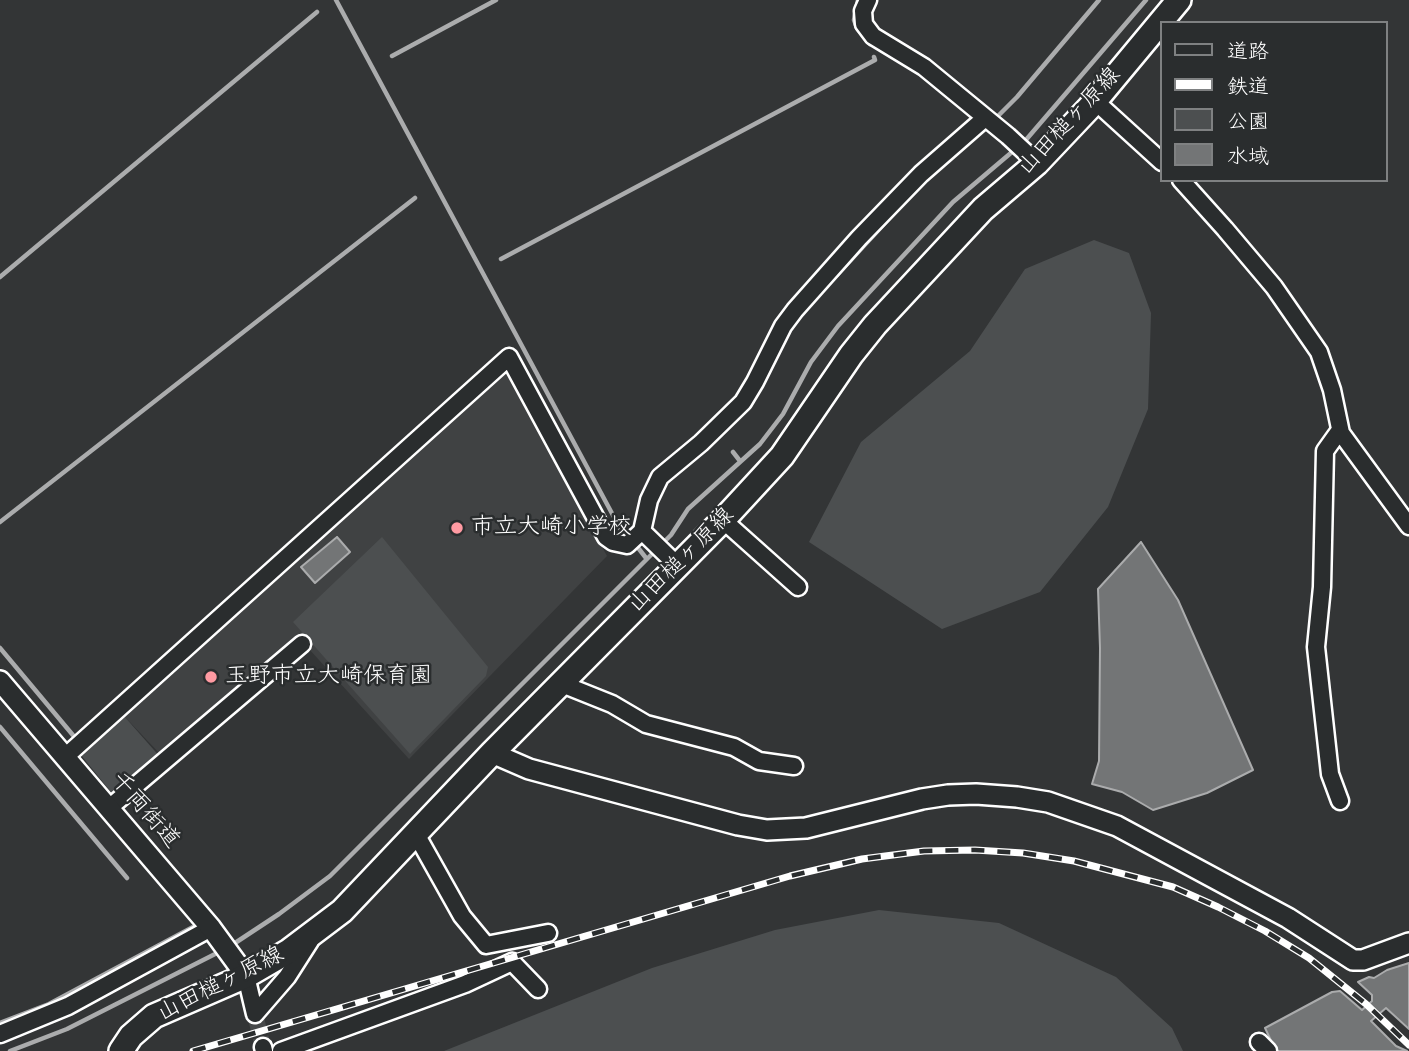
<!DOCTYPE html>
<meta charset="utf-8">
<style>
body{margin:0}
#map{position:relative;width:1409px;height:1051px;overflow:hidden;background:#333536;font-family:"Architects Daughter","Klee One",sans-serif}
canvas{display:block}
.legend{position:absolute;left:1160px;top:21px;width:228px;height:161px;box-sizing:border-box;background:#2a2d2e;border:2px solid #7f8182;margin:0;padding:9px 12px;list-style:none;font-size:21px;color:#fff}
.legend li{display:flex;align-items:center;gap:14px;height:35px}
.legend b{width:35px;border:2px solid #7f8182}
</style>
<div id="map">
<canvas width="1409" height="1051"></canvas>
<ul class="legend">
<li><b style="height:9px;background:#2a2d2e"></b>道路</li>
<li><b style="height:9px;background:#fff"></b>鉄道</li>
<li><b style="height:19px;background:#4c4f50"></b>公園</li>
<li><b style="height:19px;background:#737576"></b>水域</li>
</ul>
</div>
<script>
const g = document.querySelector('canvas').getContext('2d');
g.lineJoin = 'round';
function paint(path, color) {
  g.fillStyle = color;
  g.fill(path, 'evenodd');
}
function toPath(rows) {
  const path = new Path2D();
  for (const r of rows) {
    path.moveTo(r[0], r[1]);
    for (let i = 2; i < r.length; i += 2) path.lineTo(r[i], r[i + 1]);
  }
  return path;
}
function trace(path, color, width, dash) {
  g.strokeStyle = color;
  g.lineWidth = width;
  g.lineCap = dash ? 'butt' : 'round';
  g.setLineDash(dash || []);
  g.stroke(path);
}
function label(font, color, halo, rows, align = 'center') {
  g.font = font + ' "Architects Daughter","Klee One",sans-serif';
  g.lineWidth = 5;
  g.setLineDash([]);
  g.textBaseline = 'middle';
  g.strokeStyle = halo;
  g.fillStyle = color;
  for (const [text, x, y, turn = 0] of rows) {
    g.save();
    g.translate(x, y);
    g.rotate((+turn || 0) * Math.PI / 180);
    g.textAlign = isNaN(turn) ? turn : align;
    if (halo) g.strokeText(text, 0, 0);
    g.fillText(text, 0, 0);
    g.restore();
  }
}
const built = toPath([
 [506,368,607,556,409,759,299,638,162,756,124,716]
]);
const green = toPath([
 [1094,240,1129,253,1151,313,1148,409,1108,507,1040,592,942,629,809,542,861,442,970,351,1025,269],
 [382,537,488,667,486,676,410,754,293,622],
 [124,716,161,758,115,797,81,755],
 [879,910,999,923,1116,977,1172,1028,1183,1051,444,1051,652,968,775,930]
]);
const water = toPath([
 [337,537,350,552,315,583,301,567,337,537],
 [1141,542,1178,600,1253,770,1207,793,1153,810,1122,792,1092,784,1099,761,1100,648,1098,589,1141,542],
 [1409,963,1409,1029,1386,1008,1371,1021,1396,1046,1407,1051,1276,1051,1265,1028,1332,992,1340,991,1362,1010,1372,1001,1372,995,1358,982,1369,977,1374,978,1387,970,1409,963]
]);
const stream = toPath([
 [336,0,622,532],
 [858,0,854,20,857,28,870,44],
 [392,56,496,0],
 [998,116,1017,97,1099,0],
 [501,259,875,60,874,57],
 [837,275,907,199],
 [0,277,317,12],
 [733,452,740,461],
 [0,522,415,198],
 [639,549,646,558],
 [0,648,77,740],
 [0,727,127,878],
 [232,945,279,914,330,876,671,535,688,509,760,444,783,414,811,362,838,326,953,202,1025,141,1146,0],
 [0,1023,49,1004,193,927],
 [10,1051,67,1029,221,951]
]);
const minorTunnel = toPath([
 [255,1014,263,1047]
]);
const minor = toPath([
 [868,0,863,11,864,24,873,36,924,67,1008,136,1037,163],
 [1095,101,1162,162],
 [1181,180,1225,229,1274,287,1319,352,1332,390,1341,433,1409,526],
 [1340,430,1325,451,1322,587,1316,647,1330,774,1340,801],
 [723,520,798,587],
 [642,531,677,565],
 [562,684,612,704,646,724,734,747,759,761,794,766],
 [65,757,509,357,606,537,613,542,627,545,642,531,649,500,660,477,701,443,743,402,755,382,783,326,795,310,859,238,921,174,985,118],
 [109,808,302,644],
 [416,834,462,916,486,945,548,933],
 [246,976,255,1014],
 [255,1014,287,977,310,941],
 [0,1034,68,1006,211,928],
 [1259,1042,1268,1051],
 [263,1047,264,1051],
 [281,1051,465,984,512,962,538,989]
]);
const tertiary = toPath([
 [0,681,211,928,246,976],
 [492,753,529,769,738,825,767,830,806,828,922,799,948,795,976,794,1017,797,1048,802,1117,826,1288,918,1353,960,1363,960,1409,943]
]);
const secondary = toPath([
 [121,1051,131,1036,154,1016,246,976,289,951,342,911,492,753,723,520,782,456,851,355,875,325,983,209,1037,163,1090,107,1179,0]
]);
const rail = toPath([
 [193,1051,790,876,862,859,924,851,975,850,1023,853,1074,861,1173,887,1218,907,1265,931,1309,958,1366,1004,1409,1045]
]);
const markers = [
 [457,528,7,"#ff9aa2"],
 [211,677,7,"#ff9aa2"]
];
const streetNames = [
 ["山田槌ヶ原線",1070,122,-47],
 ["山田槌ヶ原線",682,561,-45],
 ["千両街道",144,811,49],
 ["山田槌ヶ原線",221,985,-27]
];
const poiNames = [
 ["市立大崎小学校",471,528],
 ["玉野市立大崎保育園",225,677]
];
paint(built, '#404243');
paint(green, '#4c4f50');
paint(water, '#737576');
trace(water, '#abacad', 2);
trace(stream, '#abacad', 4.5);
trace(minorTunnel, '#47494a', 16, [16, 8]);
trace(minor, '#fff', 21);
trace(tertiary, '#fff', 24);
trace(secondary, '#fff', 28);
trace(minor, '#2a2d2e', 16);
trace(tertiary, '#2a2d2e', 19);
trace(secondary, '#2a2d2e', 23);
trace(rail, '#fff', 7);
trace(rail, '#2a2d2e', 4.5, [13]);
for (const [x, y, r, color] of markers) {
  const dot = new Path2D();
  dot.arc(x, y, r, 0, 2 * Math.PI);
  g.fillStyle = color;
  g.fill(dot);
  trace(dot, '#2a2d2e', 2.5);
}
label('23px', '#fff', '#2a2d2e', streetNames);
label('23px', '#fff', '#2a2d2e', poiNames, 'left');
</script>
